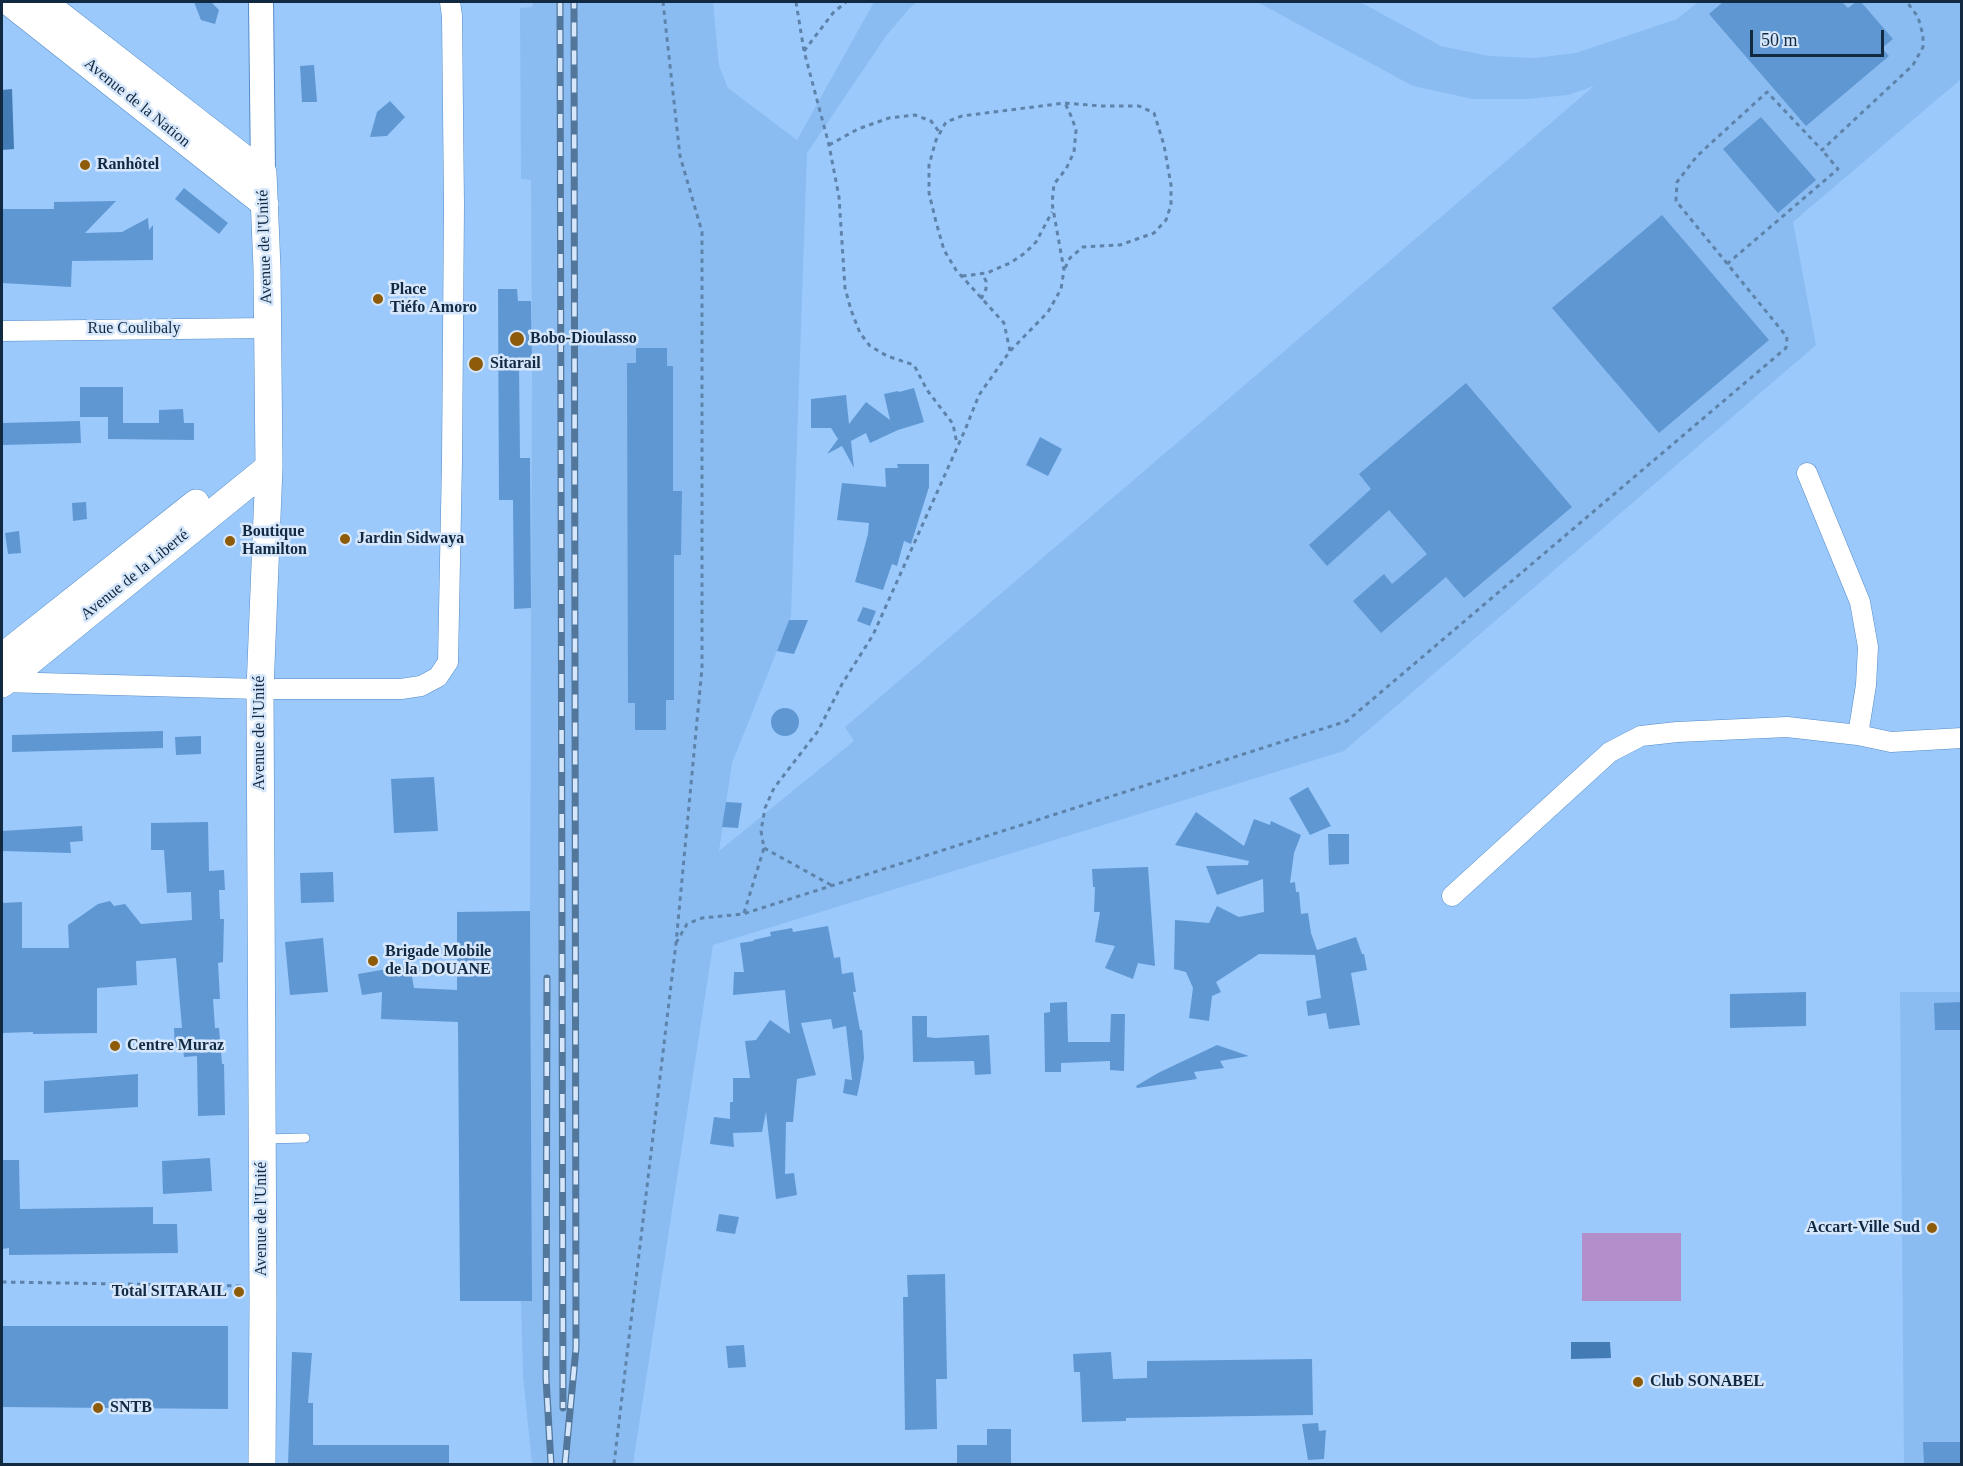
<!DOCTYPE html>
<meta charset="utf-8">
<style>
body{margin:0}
#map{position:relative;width:1963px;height:1466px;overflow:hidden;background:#9bc9fc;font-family:"Times New Roman",serif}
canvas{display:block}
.frame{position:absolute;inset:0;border:3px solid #112941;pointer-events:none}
.scale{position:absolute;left:1750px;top:30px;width:134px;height:27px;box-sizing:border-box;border:3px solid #112941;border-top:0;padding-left:8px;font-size:18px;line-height:21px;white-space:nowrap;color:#112941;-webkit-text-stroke:4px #d6e7fb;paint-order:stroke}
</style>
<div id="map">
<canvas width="1963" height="1466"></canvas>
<div class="frame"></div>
<div class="scale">50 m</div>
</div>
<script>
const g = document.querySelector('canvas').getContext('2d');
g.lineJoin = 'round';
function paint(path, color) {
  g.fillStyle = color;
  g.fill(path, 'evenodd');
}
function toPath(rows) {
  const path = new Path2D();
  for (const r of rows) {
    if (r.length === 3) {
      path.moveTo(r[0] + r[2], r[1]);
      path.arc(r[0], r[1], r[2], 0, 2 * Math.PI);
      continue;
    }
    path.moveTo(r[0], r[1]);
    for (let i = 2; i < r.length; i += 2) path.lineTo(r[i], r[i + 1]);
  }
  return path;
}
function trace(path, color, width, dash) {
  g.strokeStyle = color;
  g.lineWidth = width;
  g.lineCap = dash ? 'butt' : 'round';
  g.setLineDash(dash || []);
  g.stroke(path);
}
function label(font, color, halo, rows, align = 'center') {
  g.font = font + ' "Times New Roman",serif';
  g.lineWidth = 5;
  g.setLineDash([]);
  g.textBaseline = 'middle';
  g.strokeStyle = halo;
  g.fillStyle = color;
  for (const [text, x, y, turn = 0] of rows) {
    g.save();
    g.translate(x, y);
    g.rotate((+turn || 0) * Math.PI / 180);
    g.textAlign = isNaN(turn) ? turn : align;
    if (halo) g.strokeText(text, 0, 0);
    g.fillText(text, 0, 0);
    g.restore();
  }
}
const built = toPath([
 [533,2,713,2,719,66,728,88,797,140,874,2,917,2,909,9,886,36,807,153,791,616,732,763,719,851,854,741,845,727,1594,86,1568,95,1527,99,1473,99,1413,86,1257,2,1360,2,1441,46,1489,56,1535,58,1576,53,1677,19,1698,2,1961,2,1961,79,1793,222,1816,345,1344,751,713,945,633,1464,532,1464,523,1376,521,1300,532,1300,530,911,532,362,531,180,521,179,520,8,532,7],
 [1900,992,1961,992,1961,1464,1904,1464]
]);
const green = toPath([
 [1582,1233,1681,1233,1681,1301,1582,1301]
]);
const water = toPath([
 [12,89,14,149,2,150,2,90],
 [1571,1342,1610,1342,1611,1358,1571,1359]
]);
const building = toPath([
 [194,2,211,2,219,10,215,24,201,20],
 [1723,2,1842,2,1848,8,1856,2,1861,2,1893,39,1882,48,1889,56,1806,126,1709,14],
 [314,65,317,102,302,102,300,66],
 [390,101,405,117,387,136,370,137,377,112],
 [1761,117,1816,180,1778,213,1723,149],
 [184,188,228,223,219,234,175,199],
 [116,201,85,233,122,232,148,218,149,230,153,225,153,260,72,261,71,287,2,283,2,209,54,209,54,202],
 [1662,215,1769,340,1659,433,1552,308],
 [498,289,517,289,518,301,531,301,532,362,519,362,520,458,530,458,531,608,514,609,513,500,499,500],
 [636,348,667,348,667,366,673,366,673,491,682,491,681,555,674,555,674,700,666,700,666,730,635,730,635,703,628,703,627,363,636,363],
 [1466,383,1572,507,1464,598,1446,577,1381,633,1353,601,1384,574,1392,584,1427,554,1389,510,1327,566,1309,545,1371,489,1359,474],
 [80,387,123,387,123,423,159,423,159,410,183,409,184,423,194,423,194,440,108,439,108,417,80,417],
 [914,388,924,422,898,430,870,443,866,433,851,441,854,468,842,446,827,454,838,439,831,428,811,428,811,399,846,395,849,424,866,402,890,420,884,394,898,391,899,392],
 [80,421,81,443,2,445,2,423],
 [1040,437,1062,449,1048,476,1026,465],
 [897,464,929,464,929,487,911,544,904,541,897,566,892,564,883,590,855,582,868,534,869,523,837,520,842,483,886,487,885,468,898,468],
 [86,502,87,519,73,521,72,503],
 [19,531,21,553,8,554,5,533],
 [863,607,876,611,870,626,857,621],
 [789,620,808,620,794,654,777,651],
 [785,722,14],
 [163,731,163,748,12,752,12,735],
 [201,736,201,754,176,755,175,737],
 [434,777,438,831,394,833,391,779],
 [1308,787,1331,826,1310,835,1289,798],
 [726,802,742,803,738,828,722,827],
 [1196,812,1244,846,1254,819,1270,825,1271,821,1301,835,1294,853,1290,883,1295,882,1296,892,1299,892,1301,914,1308,913,1311,933,1317,950,1356,937,1362,954,1364,954,1367,970,1351,973,1360,1025,1329,1029,1326,1013,1308,1016,1306,1001,1321,998,1315,955,1259,954,1216,982,1221,992,1212,996,1209,1021,1189,1018,1193,988,1186,972,1174,969,1175,920,1209,923,1217,906,1239,917,1264,912,1263,879,1217,895,1206,866,1248,865,1249,861,1175,845],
 [208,822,209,871,224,870,225,890,219,890,220,919,224,919,223,962,218,963,220,999,213,999,215,1028,219,1028,222,1064,224,1064,225,1115,198,1116,197,1056,184,1057,183,1049,175,1050,174,1028,182,1028,176,958,136,961,137,985,97,988,97,1033,33,1034,33,1032,2,1033,2,903,22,902,22,948,69,948,68,925,98,904,110,901,114,906,125,904,141,924,192,920,191,892,167,893,164,850,151,850,151,823],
 [82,826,83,841,70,842,71,853,2,851,2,831],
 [1328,834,1349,834,1349,864,1329,865],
 [1148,867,1155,966,1138,963,1133,979,1105,968,1115,946,1095,942,1100,912,1094,912,1095,887,1093,887,1092,869],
 [333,872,334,902,301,903,300,873],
 [530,911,532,1301,460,1301,458,1022,381,1019,382,992,362,995,358,974,410,965,414,988,457,990,457,912],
 [828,926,834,958,840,957,842,974,853,972,856,992,853,992,860,1030,862,1030,864,1058,860,1082,857,1096,843,1093,845,1079,852,1080,846,1026,833,1029,831,1019,801,1023,816,1075,797,1079,793,1122,786,1122,785,1174,794,1173,797,1195,776,1199,766,1112,762,1132,733,1133,734,1147,710,1144,714,1117,730,1119,730,1102,733,1102,733,1078,750,1078,745,1041,756,1040,770,1020,790,1034,785,990,733,995,734,972,744,972,740,943,754,941,753,940,771,936,770,932,792,928,793,932],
 [323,938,328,992,290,995,285,942],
 [1806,992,1806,1026,1730,1028,1730,994],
 [1067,1002,1068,1042,1110,1042,1111,1014,1125,1014,1124,1071,1110,1070,1110,1061,1061,1063,1061,1072,1045,1072,1044,1013,1050,1012,1050,1003],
 [1962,1002,1962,1030,1935,1030,1934,1003],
 [912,1016,927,1016,927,1037,935,1038,989,1035,991,1074,975,1075,974,1061,913,1062],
 [1217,1045,1249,1056,1220,1061,1224,1068,1194,1072,1197,1079,1137,1088,1136,1086,1158,1073],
 [138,1074,138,1107,44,1113,44,1081],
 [210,1158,212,1191,163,1194,162,1161],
 [2,1160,19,1160,20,1209,153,1207,153,1224,177,1224,178,1253,9,1255,9,1248,2,1249],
 [719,1214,739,1217,735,1234,716,1231],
 [945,1274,947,1379,936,1379,937,1429,905,1430,903,1297,908,1297,907,1275],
 [2,1326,228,1326,228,1409,2,1407],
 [744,1345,746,1367,728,1368,726,1346],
 [292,1352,312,1353,308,1403,313,1403,313,1445,449,1445,449,1464,288,1464],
 [1111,1352,1113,1379,1147,1378,1147,1361,1312,1359,1313,1415,1126,1418,1126,1421,1082,1422,1080,1372,1074,1372,1073,1354],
 [1318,1423,1319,1431,1326,1430,1324,1459,1308,1460,1302,1424],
 [987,1429,1011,1429,1011,1464,957,1464,957,1445,987,1445],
 [1923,1442,1962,1442,1962,1464,1924,1464]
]);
const path = toPath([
 [796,2,804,51,829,145,839,197,845,288,851,310,860,333,870,346,887,356,914,365,927,390,953,424,957,444],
 [804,51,833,13,846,2],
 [829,145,858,129,889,118,915,115,931,121,940,133],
 [1727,264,1838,169,1822,150],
 [962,276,987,273,1010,263,1025,253,1036,242,1052,212],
 [981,299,986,289,986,281,982,274],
 [1010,351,1004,323,956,270,944,250,936,222,929,193,929,165,936,140,946,122,962,116,1065,103,1101,106,1139,106,1154,113,1164,145,1171,185,1171,205,1166,220,1154,233,1120,245,1083,247,1070,258,1065,268],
 [764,848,831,885],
 [744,913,764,848,761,831,765,808,774,788,818,731,842,684,873,635,965,430,979,395,1010,351,1048,312,1061,289,1064,270,1052,203,1054,184,1066,169,1074,152,1076,130,1072,118,1065,103],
 [676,943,687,924,702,918,743,914,1347,721,1786,348,1787,337,1676,201,1677,182,1697,156,1767,92,1822,150,1913,65,1923,47,1923,35,1918,17,1907,2],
 [2,1282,243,1286],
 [614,1464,676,943,702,668,702,232,680,156,663,2]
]);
const service = toPath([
 [264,1139,305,1138]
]);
const minor = toPath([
 [2,331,267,328],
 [1807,473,1860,602,1868,647,1866,685,1858,735],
 [2,682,260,689,401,689,421,686,438,677,448,662,452,461,454,205,452,16,450,2],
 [1452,896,1610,752,1641,736,1677,732,1787,727,1858,735,1891,742,1962,738]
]);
const tertiary = toPath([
 [261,2,263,173]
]);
const secondary = toPath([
 [9,2,265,204],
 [43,2,263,173,267,268,269,467,260,689,263,1303,262,1464],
 [2,657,196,503],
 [2,684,269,467]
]);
const rail = toPath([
 [560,2,563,1408],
 [547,978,546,1378,551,1464],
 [565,1464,576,1348,574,2]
]);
const markers = [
 [85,165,6,"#8e5b09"],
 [378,299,6,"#8e5b09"],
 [517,339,8,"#8e5b09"],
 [476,364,8,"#8e5b09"],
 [345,539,6,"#8e5b09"],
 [230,541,6,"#8e5b09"],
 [373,961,6,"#8e5b09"],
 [115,1046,6,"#8e5b09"],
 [1932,1228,6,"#8e5b09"],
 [239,1292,6,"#8e5b09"],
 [1638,1382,6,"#8e5b09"],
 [98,1408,6,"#8e5b09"]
];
const streetNames = [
 ["Avenue de la Nation",137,103,39],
 ["Avenue de l'Unité",265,247,-92],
 ["Rue Coulibaly",134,329],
 ["Avenue de la Liberté",135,575,-39],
 ["Avenue de l'Unité",260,733,-90],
 ["Avenue de l'Unité",262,1219,-90]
];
const poiNames = [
 ["Ranhôtel",97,165],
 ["Place",390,290],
 ["Tiéfo Amoro",390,308],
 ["Bobo-Dioulasso",530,339],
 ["Sitarail",490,364],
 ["Boutique",242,532],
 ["Hamilton",242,550],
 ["Jardin Sidwaya",357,539],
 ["Brigade Mobile",385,952],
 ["de la DOUANE",385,970],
 ["Centre Muraz",127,1046],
 ["Accart-Ville Sud",1920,1228,"right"],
 ["Total SITARAIL",227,1292,"right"],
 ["Club SONABEL",1650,1382],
 ["SNTB",110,1408]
];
paint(built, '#8abcf1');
paint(green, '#b28fcb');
paint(water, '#437bb4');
paint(building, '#5f97d3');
trace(service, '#548cc8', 10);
trace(minor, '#548cc8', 21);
trace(tertiary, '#548cc8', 26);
trace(secondary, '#548cc8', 28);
trace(path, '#5e83aa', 3, [4.5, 4.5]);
trace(service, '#fff', 9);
trace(minor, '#fff', 20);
trace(tertiary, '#fff', 24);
trace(secondary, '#fff', 27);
trace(rail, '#53769b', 7);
trace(rail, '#d6e7fb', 4.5, [14]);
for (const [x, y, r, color] of markers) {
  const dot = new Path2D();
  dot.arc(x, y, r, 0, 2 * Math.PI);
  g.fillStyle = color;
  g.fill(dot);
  trace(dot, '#d6e7fb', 2);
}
label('16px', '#112941', '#d6e7fb', streetNames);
label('bold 16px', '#112941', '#d6e7fb', poiNames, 'left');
</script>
